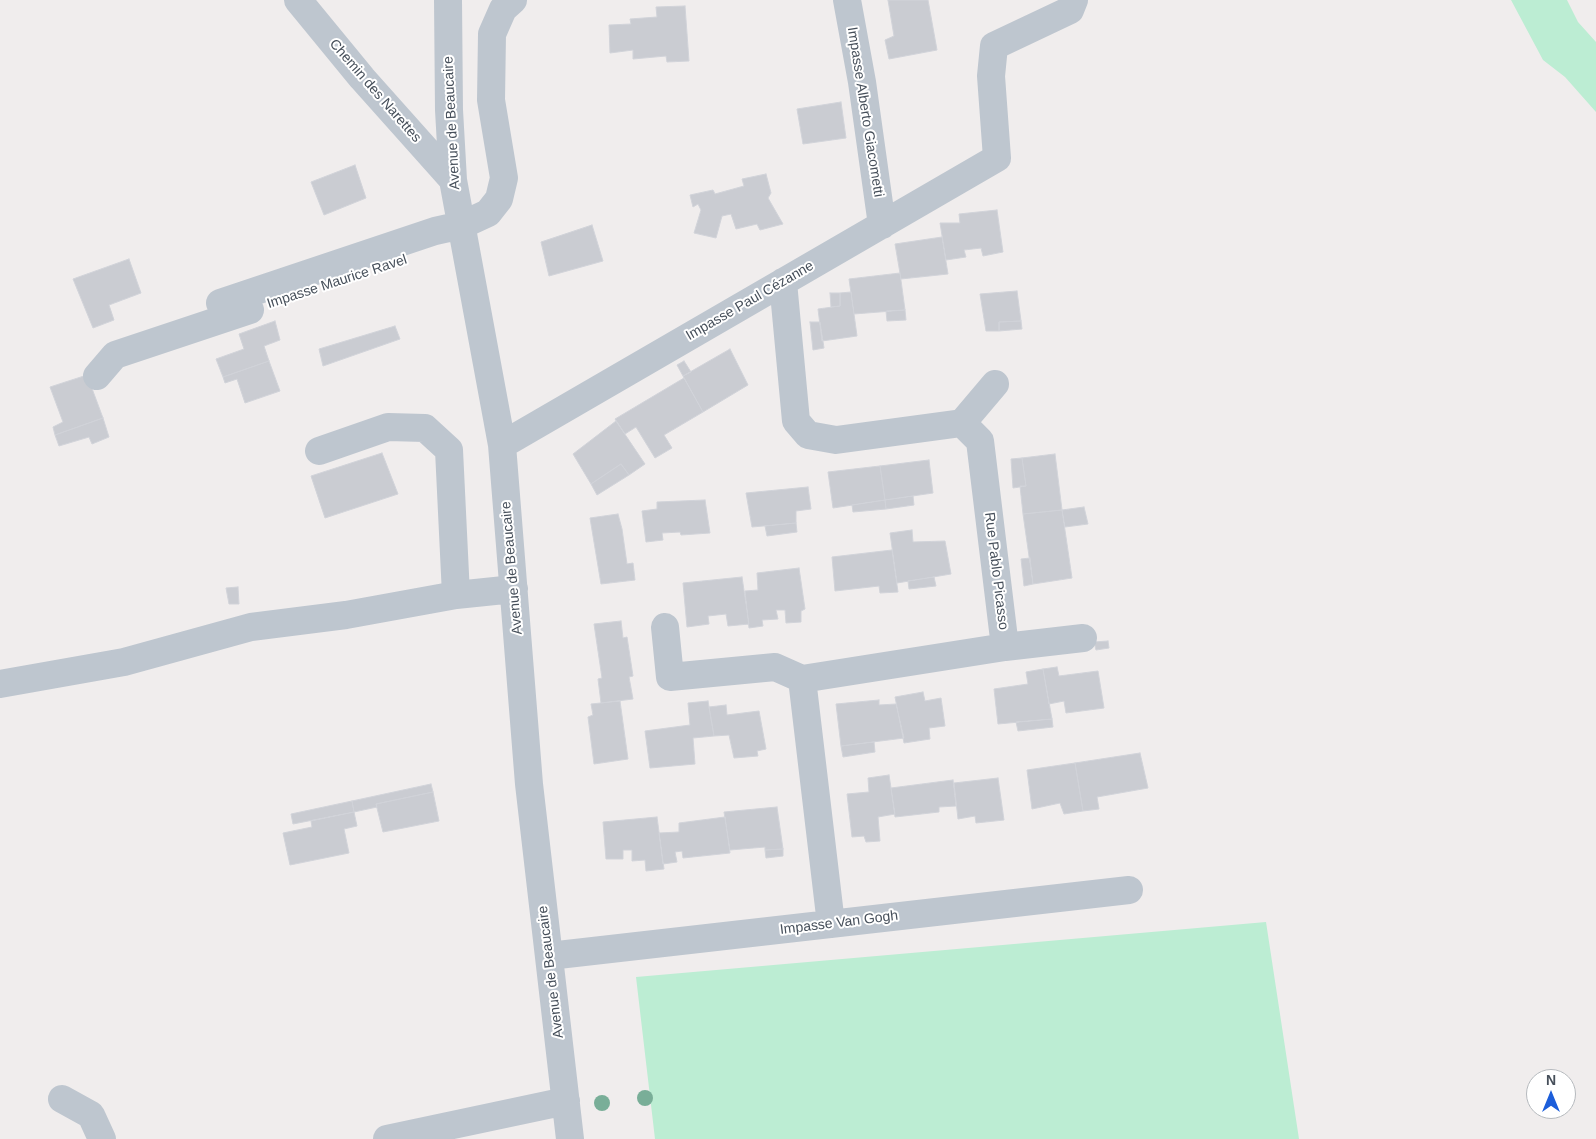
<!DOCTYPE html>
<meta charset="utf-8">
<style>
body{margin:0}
#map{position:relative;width:1596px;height:1139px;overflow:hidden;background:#f0eded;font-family:Arial,sans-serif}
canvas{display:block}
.north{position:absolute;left:1526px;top:1069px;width:50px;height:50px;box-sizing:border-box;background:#fff;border:1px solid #b5b9bd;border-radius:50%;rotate:0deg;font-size:14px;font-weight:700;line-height:20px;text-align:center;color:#464f5a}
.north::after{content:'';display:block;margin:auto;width:18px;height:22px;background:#1c5eda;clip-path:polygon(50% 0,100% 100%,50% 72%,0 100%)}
</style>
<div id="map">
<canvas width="1596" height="1139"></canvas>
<div class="north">N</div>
</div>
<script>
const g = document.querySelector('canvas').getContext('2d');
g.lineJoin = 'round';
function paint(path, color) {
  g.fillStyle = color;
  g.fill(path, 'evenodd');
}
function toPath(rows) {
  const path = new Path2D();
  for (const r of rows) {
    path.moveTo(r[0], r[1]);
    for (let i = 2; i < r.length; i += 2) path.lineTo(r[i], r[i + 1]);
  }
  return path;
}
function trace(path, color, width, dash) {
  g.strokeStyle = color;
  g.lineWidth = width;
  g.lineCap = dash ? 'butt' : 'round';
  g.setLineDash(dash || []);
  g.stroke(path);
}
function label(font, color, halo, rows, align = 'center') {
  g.font = font + ' Arial,sans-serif';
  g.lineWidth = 4;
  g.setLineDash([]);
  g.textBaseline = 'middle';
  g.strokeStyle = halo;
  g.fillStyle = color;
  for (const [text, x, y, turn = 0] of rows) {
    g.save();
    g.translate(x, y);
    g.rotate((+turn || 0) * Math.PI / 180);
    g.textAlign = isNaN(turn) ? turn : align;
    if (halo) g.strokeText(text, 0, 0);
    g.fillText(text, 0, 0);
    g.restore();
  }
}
const green = toPath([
 [1511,0,1567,0,1578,22,1596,42,1596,112,1565,77,1543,60],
 [1266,922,1299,1139,655,1139,636,977]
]);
const building = toPath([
 [888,0,928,0,937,50,889,59,885,40,894,36,888,0],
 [685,6,689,61,667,62,666,56,633,59,633,50,610,53,609,25,631,24,630,19,657,17,656,7,685,6],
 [841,102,846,138,803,144,797,109,841,102],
 [355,165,366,198,324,215,311,182,355,165],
 [766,174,771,193,768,198,783,224,760,230,757,224,736,229,731,214,722,216,716,238,694,233,701,210,698,204,693,207,690,195,713,190,715,194,744,186,742,179,766,174],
 [997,210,1003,252,983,256,981,248,964,250,966,257,946,260,940,223,960,223,959,214,997,210],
 [592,225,603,261,549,276,541,242,592,225],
 [942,237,948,274,901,279,895,244,942,237],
 [129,259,141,293,109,305,114,320,93,328,73,279,129,259],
 [900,273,905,310,854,314,849,279,900,273],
 [1017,291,1021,321,999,322,999,331,986,331,980,294,1017,291],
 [851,292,857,336,822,341,818,309,840,306,840,293,851,292],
 [830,293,840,293,840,306,831,307,830,293],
 [905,310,906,320,887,321,886,311,905,310],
 [275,321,280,340,264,346,269,361,223,377,216,359,244,349,239,334,275,321],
 [1021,321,1022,329,999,331,999,322,1021,321],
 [810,322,820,322,824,348,813,350,810,322],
 [395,326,400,339,323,366,319,349,395,326],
 [730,349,748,385,703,412,683,376,730,349],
 [269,361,280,391,245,403,237,379,225,383,223,377,269,361],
 [684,361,691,372,683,376,677,365,684,361],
 [87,375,103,418,55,435,53,427,63,422,50,387,87,375],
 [684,378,703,412,664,435,672,448,655,458,636,427,625,434,615,419,684,378],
 [103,418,109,437,92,444,89,437,59,446,55,435,103,418],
 [616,421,645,464,629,475,621,464,591,484,573,454,616,421],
 [382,453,398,494,325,518,311,476,382,453],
 [1055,454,1062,510,1023,514,1020,486,1026,486,1022,458,1055,454],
 [1022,458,1026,486,1013,488,1011,459,1022,458],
 [929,460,933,493,885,500,880,466,929,460],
 [621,464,629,475,597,495,591,484,621,464],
 [880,466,885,500,833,508,828,472,880,466],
 [808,487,811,509,796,511,796,523,752,527,746,493,808,487],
 [913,496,914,505,886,509,885,500,913,496],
 [705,500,710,533,681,535,680,532,662,533,663,540,646,542,642,511,657,509,657,502,705,500],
 [885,500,886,509,853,512,852,505,885,500],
 [1084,507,1088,524,1065,527,1062,510,1084,507],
 [1062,510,1072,578,1033,584,1023,514,1062,510],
 [618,514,622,529,627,564,633,563,635,580,601,584,590,518,618,514],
 [796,523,797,532,767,536,765,526,796,523],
 [912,530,913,542,945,541,951,574,897,583,890,533,912,530],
 [892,550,898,592,880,593,879,586,835,591,832,557,892,550],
 [1030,558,1033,584,1024,586,1021,559,1030,558],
 [799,568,805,609,801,611,801,622,786,623,785,610,776,610,778,619,762,620,763,626,749,628,745,591,758,590,757,573,799,568],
 [742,577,749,624,728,626,726,614,708,616,709,624,687,627,683,583,742,577],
 [934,577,936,586,909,589,908,581,934,577],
 [238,587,239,604,229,604,226,588,238,587],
 [621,621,623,638,627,637,633,676,629,677,633,699,601,703,598,679,602,678,594,624,621,621],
 [1108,641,1109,648,1096,650,1094,642,1108,641],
 [1057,667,1059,676,1098,671,1104,708,1066,713,1064,701,1049,704,1043,669,1057,667],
 [1043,669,1052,719,998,724,994,689,1028,684,1026,672,1043,669],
 [923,692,925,701,941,698,945,726,929,728,930,739,904,743,895,697,923,692],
 [879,700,879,705,896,704,904,738,841,746,836,704,879,700],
 [620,701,628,759,594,764,588,717,593,715,591,704,620,701],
 [708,701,714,736,693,738,695,764,650,768,645,731,690,725,688,703,708,701],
 [726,705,727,715,759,711,766,749,757,751,758,756,734,758,729,735,714,736,709,707,726,705],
 [1052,719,1053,727,1018,731,1016,722,1052,719],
 [874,742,875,752,843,757,841,746,874,742],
 [1140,753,1148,788,1097,797,1099,809,1083,811,1075,763,1140,753],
 [1075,763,1083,811,1064,814,1060,803,1032,809,1027,770,1075,763],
 [889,775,895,814,878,817,880,841,866,842,864,836,852,837,847,794,869,792,868,778,889,775],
 [998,778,1004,820,976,823,975,816,958,819,954,783,998,778],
 [953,780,956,806,939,807,939,812,895,817,891,788,953,780],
 [431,784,433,792,376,804,377,807,354,812,352,801,431,784],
 [433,792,439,821,383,832,376,804,433,792],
 [352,801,354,812,293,824,291,814,352,801],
 [777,807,783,849,765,850,765,847,730,850,724,812,777,807],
 [354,812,357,826,344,829,349,853,290,865,283,833,312,827,311,821,354,812],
 [657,817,664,869,646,871,645,860,632,861,632,850,623,850,623,859,606,859,603,822,657,817],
 [725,817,730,853,683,858,682,851,675,852,677,862,663,864,659,833,679,832,679,823,725,817],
 [783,849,783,856,766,858,765,850,783,849]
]);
const minor = toPath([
 [298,0,362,78,453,180],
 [448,0,449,110,453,180,502,445,529,784,570,1139],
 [847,0,862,82,882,225],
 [783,282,796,421,808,435,836,440,962,423,980,441,1005,647,802,679,831,924],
 [220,303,435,231,462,225,488,213,499,199,504,178,491,100,492,34,503,9,513,0],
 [97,376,115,355,250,310],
 [962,423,995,384],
 [502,445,997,158,991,76,994,46,1070,10,1074,0],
 [319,451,388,427,425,428,449,450,456,595],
 [665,627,670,677,775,667,802,679],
 [1005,647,1083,638],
 [0,684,124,662,251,627,346,615,456,595,514,589],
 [549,956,1129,890],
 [62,1099,91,1115,102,1139],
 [387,1139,566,1101]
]);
const trees = [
 [645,1098],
 [602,1103]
];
const streetNames = [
 ["Chemin des Narettes",375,91,49],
 ["Impasse Alberto Giacometti",865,112,81],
 ["Avenue de Beaucaire",452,123,-93],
 ["Impasse Maurice Ravel",337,282,-18],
 ["Impasse Paul Cézanne",750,301,-30],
 ["Avenue de Beaucaire",512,568,-95],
 ["Rue Pablo Picasso",996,571,83],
 ["Impasse Van Gogh",839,923,-7],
 ["Avenue de Beaucaire",551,972,-97]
];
paint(green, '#bcedd3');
paint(building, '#caccd2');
trace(building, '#d1d3d9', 1);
trace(minor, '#bec6cf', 28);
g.fillStyle = '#79ae98';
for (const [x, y] of trees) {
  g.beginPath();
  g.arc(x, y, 8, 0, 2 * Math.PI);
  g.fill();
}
label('14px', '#464f5a', '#fff', streetNames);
</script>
